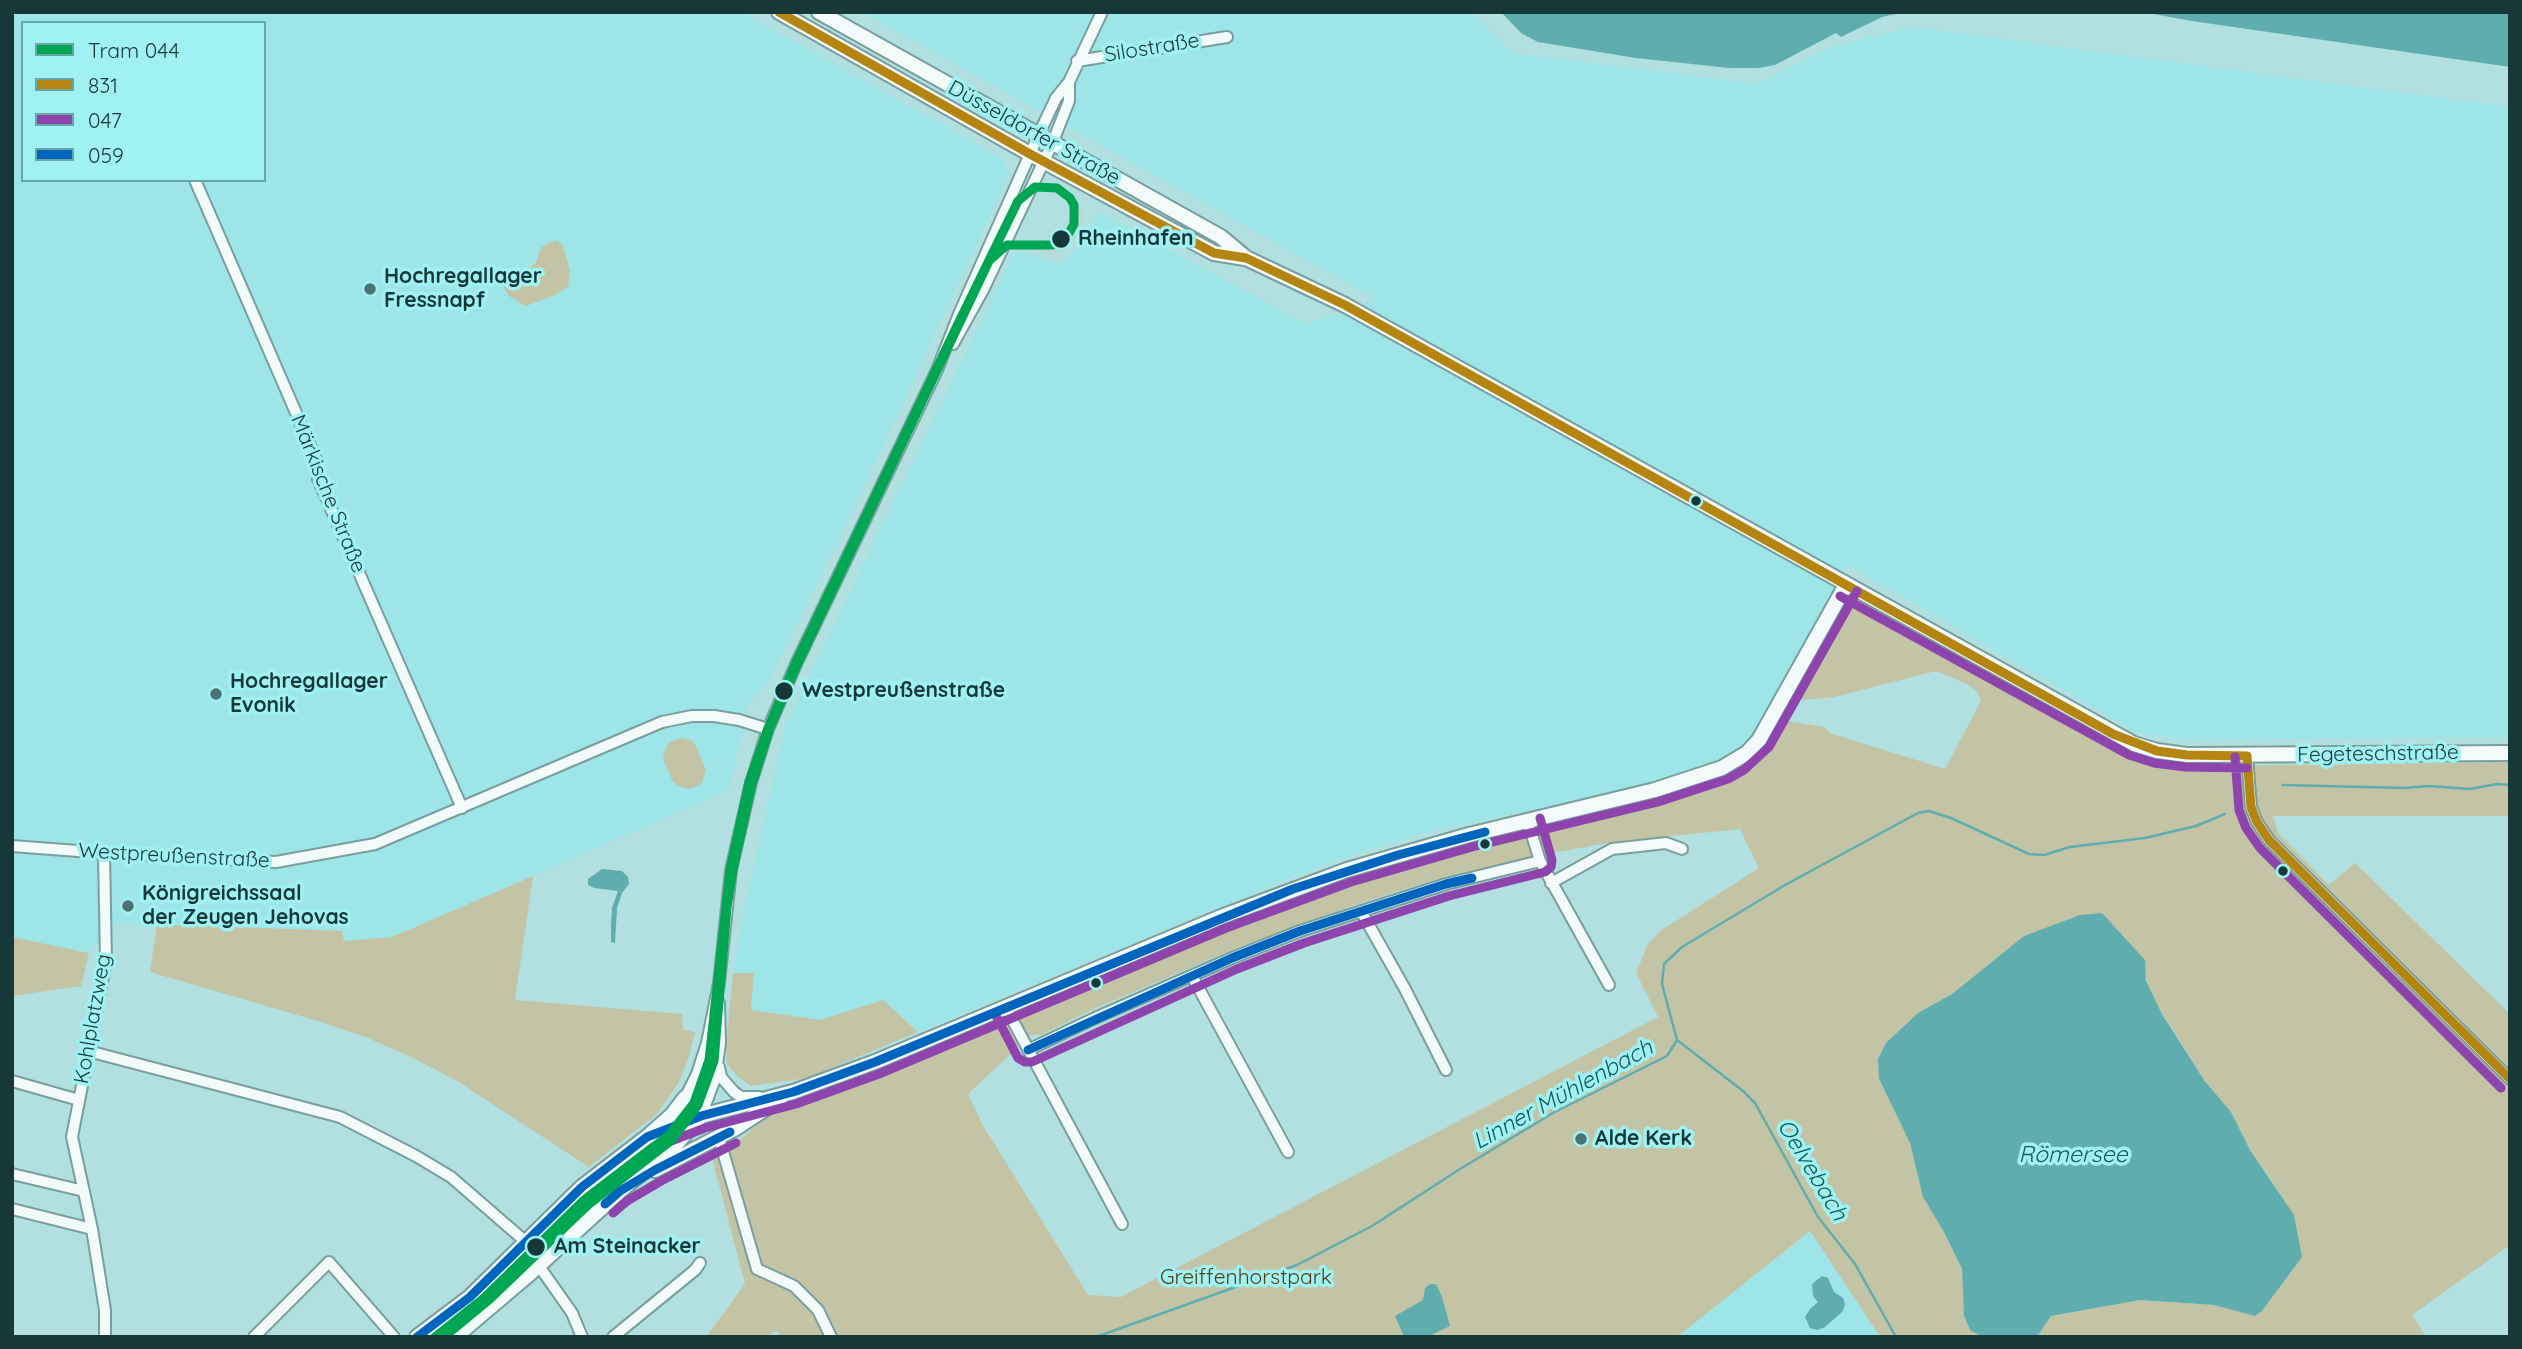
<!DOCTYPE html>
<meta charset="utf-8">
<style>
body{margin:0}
#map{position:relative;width:2522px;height:1349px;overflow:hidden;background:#b2dfdf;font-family:Quicksand,sans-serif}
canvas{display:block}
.frame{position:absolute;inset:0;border:14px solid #163839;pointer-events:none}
.legend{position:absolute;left:21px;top:21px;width:245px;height:161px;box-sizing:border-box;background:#9ff1f2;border:2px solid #68a7a8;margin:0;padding:9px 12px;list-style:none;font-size:21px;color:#163839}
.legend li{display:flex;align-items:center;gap:14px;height:35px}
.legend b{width:35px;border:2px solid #68a7a8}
</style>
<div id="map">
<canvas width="2522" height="1349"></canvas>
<div class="frame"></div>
<ul class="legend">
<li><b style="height:9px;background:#00a651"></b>Tram 044</li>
<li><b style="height:9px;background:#b48511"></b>831</li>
<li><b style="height:9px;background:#8e44ad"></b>047</li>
<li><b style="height:9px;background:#0065bd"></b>059</li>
</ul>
</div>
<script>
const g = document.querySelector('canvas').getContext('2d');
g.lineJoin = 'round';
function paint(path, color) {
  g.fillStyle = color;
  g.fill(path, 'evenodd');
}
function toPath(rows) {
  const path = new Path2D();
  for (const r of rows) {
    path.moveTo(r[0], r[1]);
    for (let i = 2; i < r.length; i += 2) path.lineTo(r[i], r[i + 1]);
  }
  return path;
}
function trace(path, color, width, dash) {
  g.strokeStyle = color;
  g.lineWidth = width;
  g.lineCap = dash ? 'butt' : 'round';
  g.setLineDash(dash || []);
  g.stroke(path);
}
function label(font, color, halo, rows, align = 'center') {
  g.font = font + ' Quicksand,sans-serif';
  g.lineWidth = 7;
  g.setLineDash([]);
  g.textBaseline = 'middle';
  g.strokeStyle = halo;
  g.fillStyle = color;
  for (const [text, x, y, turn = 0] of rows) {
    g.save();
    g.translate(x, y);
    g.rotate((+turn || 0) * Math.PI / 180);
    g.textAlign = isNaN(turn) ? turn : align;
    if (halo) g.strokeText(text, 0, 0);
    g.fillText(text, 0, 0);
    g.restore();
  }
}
const built = toPath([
 [12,12,741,12,1001,158,1009,174,957,286,862,490,769,681,748,704,729,790,392,937,344,941,341,930,101,923,100,945,91,945,89,953,12,937],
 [23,23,264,23,264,180,23,180],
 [862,12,1472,12,1512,53,1757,84,1834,46,1912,27,2510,107,2510,737,2186,740,2138,733,1847,564,1749,745,1728,758,1655,784,1436,830,1362,852,1290,878,918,1032,883,1000,820,1020,751,1010,754,973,733,973,745,906,785,727,1015,251,1061,264,1080,246,1098,212,1306,324,1376,299],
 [1810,1231,1880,1337,1677,1337]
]);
const green = toPath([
 [557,241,563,245,570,271,568,287,553,296,526,306,509,296,502,285,506,271,531,267,536,262,541,248,550,242],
 [1846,599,1992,680,2144,759,2216,766,2510,762,2510,816,2273,816,2278,833,2329,885,2355,863,2510,1014,2510,1245,2412,1315,2426,1337,2033,1337,2039,1334,2051,1316,2140,1300,2214,1305,2255,1315,2262,1311,2302,1257,2277,1189,2250,1150,2231,1112,2204,1080,2149,992,2142,956,2024,936,1952,994,1918,1013,1879,1080,1910,1143,1923,1197,1944,1232,1962,1269,1964,1316,1970,1329,1983,1337,1880,1337,1810,1231,1677,1337,780,1337,778,1331,772,1333,773,1337,706,1337,745,1284,712,1158,732,1147,778,1107,924,1055,1003,1020,1024,1031,1018,1020,1018,1015,1022,1008,1223,921,1349,875,1756,753,1781,720,1824,727,1830,733,1945,769,1981,701,1977,691,1967,684,1936,671,1834,697,1791,701],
 [1740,829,1759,868,1660,931,1648,944,1636,973,1658,1017,1121,1297,1088,1295,982,1124,968,1094,1031,1035,1043,1034,1089,1011,1229,951,1357,904,1447,876,1546,854,1613,842],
 [680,738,691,740,695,744,706,770,702,783,691,789,681,787,673,782,663,759,666,747,670,742],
 [533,876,515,1000,682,1014,683,1030,695,1032,689,1057,679,1082,657,1114,589,1167,457,1081,413,1058,368,1038,321,1022,150,972,157,924,342,931,344,941,392,937],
 [12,937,89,953,81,986,12,996],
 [733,973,754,973,751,1010,820,1020,883,1000,918,1032,808,1078,751,1086,738,1077,727,1064,726,1046]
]);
const water = toPath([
 [1501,12,1904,12,1882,17,1841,37,1836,33,1775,65,1759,68,1729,68,1636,58,1538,42,1521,33],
 [2143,12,2510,12,2510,67,2192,21],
 [602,869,622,871,628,877,629,884,622,893,617,908,615,943,611,942,611,926,612,908,618,891,594,888,588,885,588,879],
 [2102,913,2145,960,2146,981,2162,1014,2204,1080,2231,1112,2250,1150,2294,1215,2302,1257,2262,1311,2255,1316,2214,1305,2140,1300,2051,1316,2039,1334,2033,1337,1983,1337,1970,1330,1964,1316,1962,1269,1944,1232,1923,1197,1910,1143,1879,1079,1878,1059,1886,1043,1918,1013,1952,994,2024,936,2080,915],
 [1822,1276,1828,1278,1834,1292,1843,1298,1845,1304,1843,1311,1825,1327,1817,1330,1810,1328,1805,1317,1810,1309,1818,1302,1813,1296,1812,1284],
 [1430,1284,1436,1284,1442,1297,1450,1326,1427,1337,1404,1337,1395,1316,1423,1300,1425,1288]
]);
const stream = toPath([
 [2283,785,2404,788,2429,786,2470,789,2497,784,2510,785],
 [1677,1040,1743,1091,1755,1103,1818,1217,1855,1264,1896,1337],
 [1096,1337,1297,1265,1372,1226,1460,1169,1553,1113,1667,1056,1677,1040,1662,984,1664,964,1682,947,1785,885,1918,813,1929,811,1951,818,2029,854,2044,855,2070,847,2145,838,2196,826,2225,814]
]);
const minor = toPath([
 [1077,61,1227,37],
 [195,180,316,459,318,479,462,808],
 [953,344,983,290,1052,144,1069,101,1069,82],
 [2247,756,2251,807,2257,822,2269,840,2510,1079],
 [1528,822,1540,861,1609,985],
 [12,846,104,853,276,862,375,844,662,722,692,716,714,716,739,720,768,729],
 [104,853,106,962,72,1137,92,1229,105,1310,105,1337],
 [1551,883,1612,849,1666,843,1682,849],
 [1361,911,1405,989,1446,1070],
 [1192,976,1288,1152],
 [1006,1008,1122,1224],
 [1028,1050,1095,1018,1232,958,1300,931,1446,884,1540,861],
 [88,1051,340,1117,416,1156,451,1177,526,1242],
 [719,1067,721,1077,734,1092,741,1097,759,1097],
 [12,1081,79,1100],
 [685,1098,697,1074,707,1043,719,983,731,870,751,783,768,729,797,662,937,370,959,314,1038,136,1056,98,1069,82,1102,12],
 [701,1116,715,1079,720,1043,719,1003],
 [719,1138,757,1269,794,1286,818,1310,831,1337],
 [12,1174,84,1191],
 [12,1209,92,1229],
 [539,1266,572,1313,582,1337],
 [254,1337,329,1262,394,1337],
 [613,1337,695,1270,700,1263]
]);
const major = toPath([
 [779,12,1030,154,1214,253,1245,258],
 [819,12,1221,237,1246,258,1345,305,2134,744,2157,751,2187,755,2510,753],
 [647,1137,701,1116,793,1092,875,1062,1221,917,1347,870,1469,835,1655,790,1722,768,1747,753,1759,740,1846,585],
 [655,1170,736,1128,780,1099],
 [417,1337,470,1297,582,1187,647,1137,672,1115,685,1098],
 [455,1337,527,1276,620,1191,677,1143,699,1118]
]);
const tram = toPath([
 [1019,244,1052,252,1067,247,1078,235,1082,219,1078,203,1067,193,1057,188]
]);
const bus1 = toPath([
 [779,12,1030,154,1214,253,1246,258,1345,305,2113,734,2157,751,2187,755,2247,756],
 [2247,756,2251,807,2257,822,2269,840,2510,1079]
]);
const bus2 = toPath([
 [1840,596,2129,755,2154,763,2185,767,2247,768],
 [2235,757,2239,810,2246,828,2260,848,2501,1088],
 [995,1014,1018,1058,1025,1062,1032,1062,1237,969,1304,943,1449,896,1545,872,1551,867,1552,860,1540,818],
 [613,1213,627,1201,661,1181,736,1143],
 [438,1337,479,1306,590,1196,653,1148,705,1128,796,1104,879,1074,1226,928,1351,882,1472,847,1658,802,1728,779,1744,770,1769,747,1857,591]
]);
const bus3 = toPath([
 [1028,1050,1232,958,1300,931,1446,884,1472,878],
 [605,1204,620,1191,655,1170,730,1132],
 [417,1337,470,1297,582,1187,647,1137,701,1116,793,1092,875,1062,1293,889,1398,855,1485,832]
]);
const tram1 = toPath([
 [435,1337,484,1298,584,1200,669,1135,694,1103,709,1060,730,870,749,782,768,728,796,662,956,328,1018,201,1035,187,1057,188,1070,198,1074,205,1074,224,1069,233,1053,245,1007,245,989,261,798,663,770,728,752,784,733,870,727,907,714,1061,698,1105,672,1140,588,1205,490,1299,444,1337]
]);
const markers = [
 [1061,239,10,"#163839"],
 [370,289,7,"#4d7273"],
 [1696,501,6,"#163839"],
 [784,691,10,"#163839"],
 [216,694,7,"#4d7273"],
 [1485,844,6,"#163839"],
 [2283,871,6,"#163839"],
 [128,906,7,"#4d7273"],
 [1096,983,6,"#163839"],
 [1581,1139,7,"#4d7273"],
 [536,1247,10,"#163839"]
];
const streetNames = [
 ["Silostraße",1152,48,-9],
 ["Düsseldorfer Straße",1034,133,29],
 ["Märkische Straße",328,494,68],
 ["Fegeteschstraße",2378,754,-1],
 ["Westpreußenstraße",174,856,3],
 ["Kohlplatzweg",93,1019,-80]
];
const stopNames = [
 ["Rheinhafen",1078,239],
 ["Westpreußenstraße",802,691],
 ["Am Steinacker",554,1247]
];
const poiNames = [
 ["Hochregallager",384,277],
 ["Fressnapf",384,301],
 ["Hochregallager",230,682],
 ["Evonik",230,706],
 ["Königreichssaal",142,894],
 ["der Zeugen Jehovas",142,918],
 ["Alde Kerk",1595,1139]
];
const parkNames = [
 ["Greiffenhorstpark",1246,1278]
];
const waterNames = [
 ["Linner Mühlenbach",1563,1095,-29],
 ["Römersee",2073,1155],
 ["Oelvebach",1812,1170,59]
];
paint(built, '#9de5e6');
paint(green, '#c3c4a6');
paint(water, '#60adae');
trace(stream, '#60adae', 2.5);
trace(minor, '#799e9e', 14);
trace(major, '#799e9e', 18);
trace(minor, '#f3fafa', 10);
trace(major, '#f3fafa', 14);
trace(tram, '#c4d2d2', 2);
trace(bus1, '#b48511', 9);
trace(bus2, '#8e44ad', 9);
trace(bus3, '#0065bd', 9);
trace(tram1, '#00a651', 9);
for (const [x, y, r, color] of markers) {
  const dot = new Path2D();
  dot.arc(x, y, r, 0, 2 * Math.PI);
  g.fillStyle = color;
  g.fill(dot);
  trace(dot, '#9ff1f2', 2.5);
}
label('21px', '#163839', '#9ff1f2', streetNames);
label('bold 21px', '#163839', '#9ff1f2', stopNames, 'left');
label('bold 21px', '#163839', '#9ff1f2', poiNames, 'left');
label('21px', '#553c0f', '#9ff1f2', parkNames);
label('italic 23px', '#105c5e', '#9ff1f2', waterNames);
</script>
